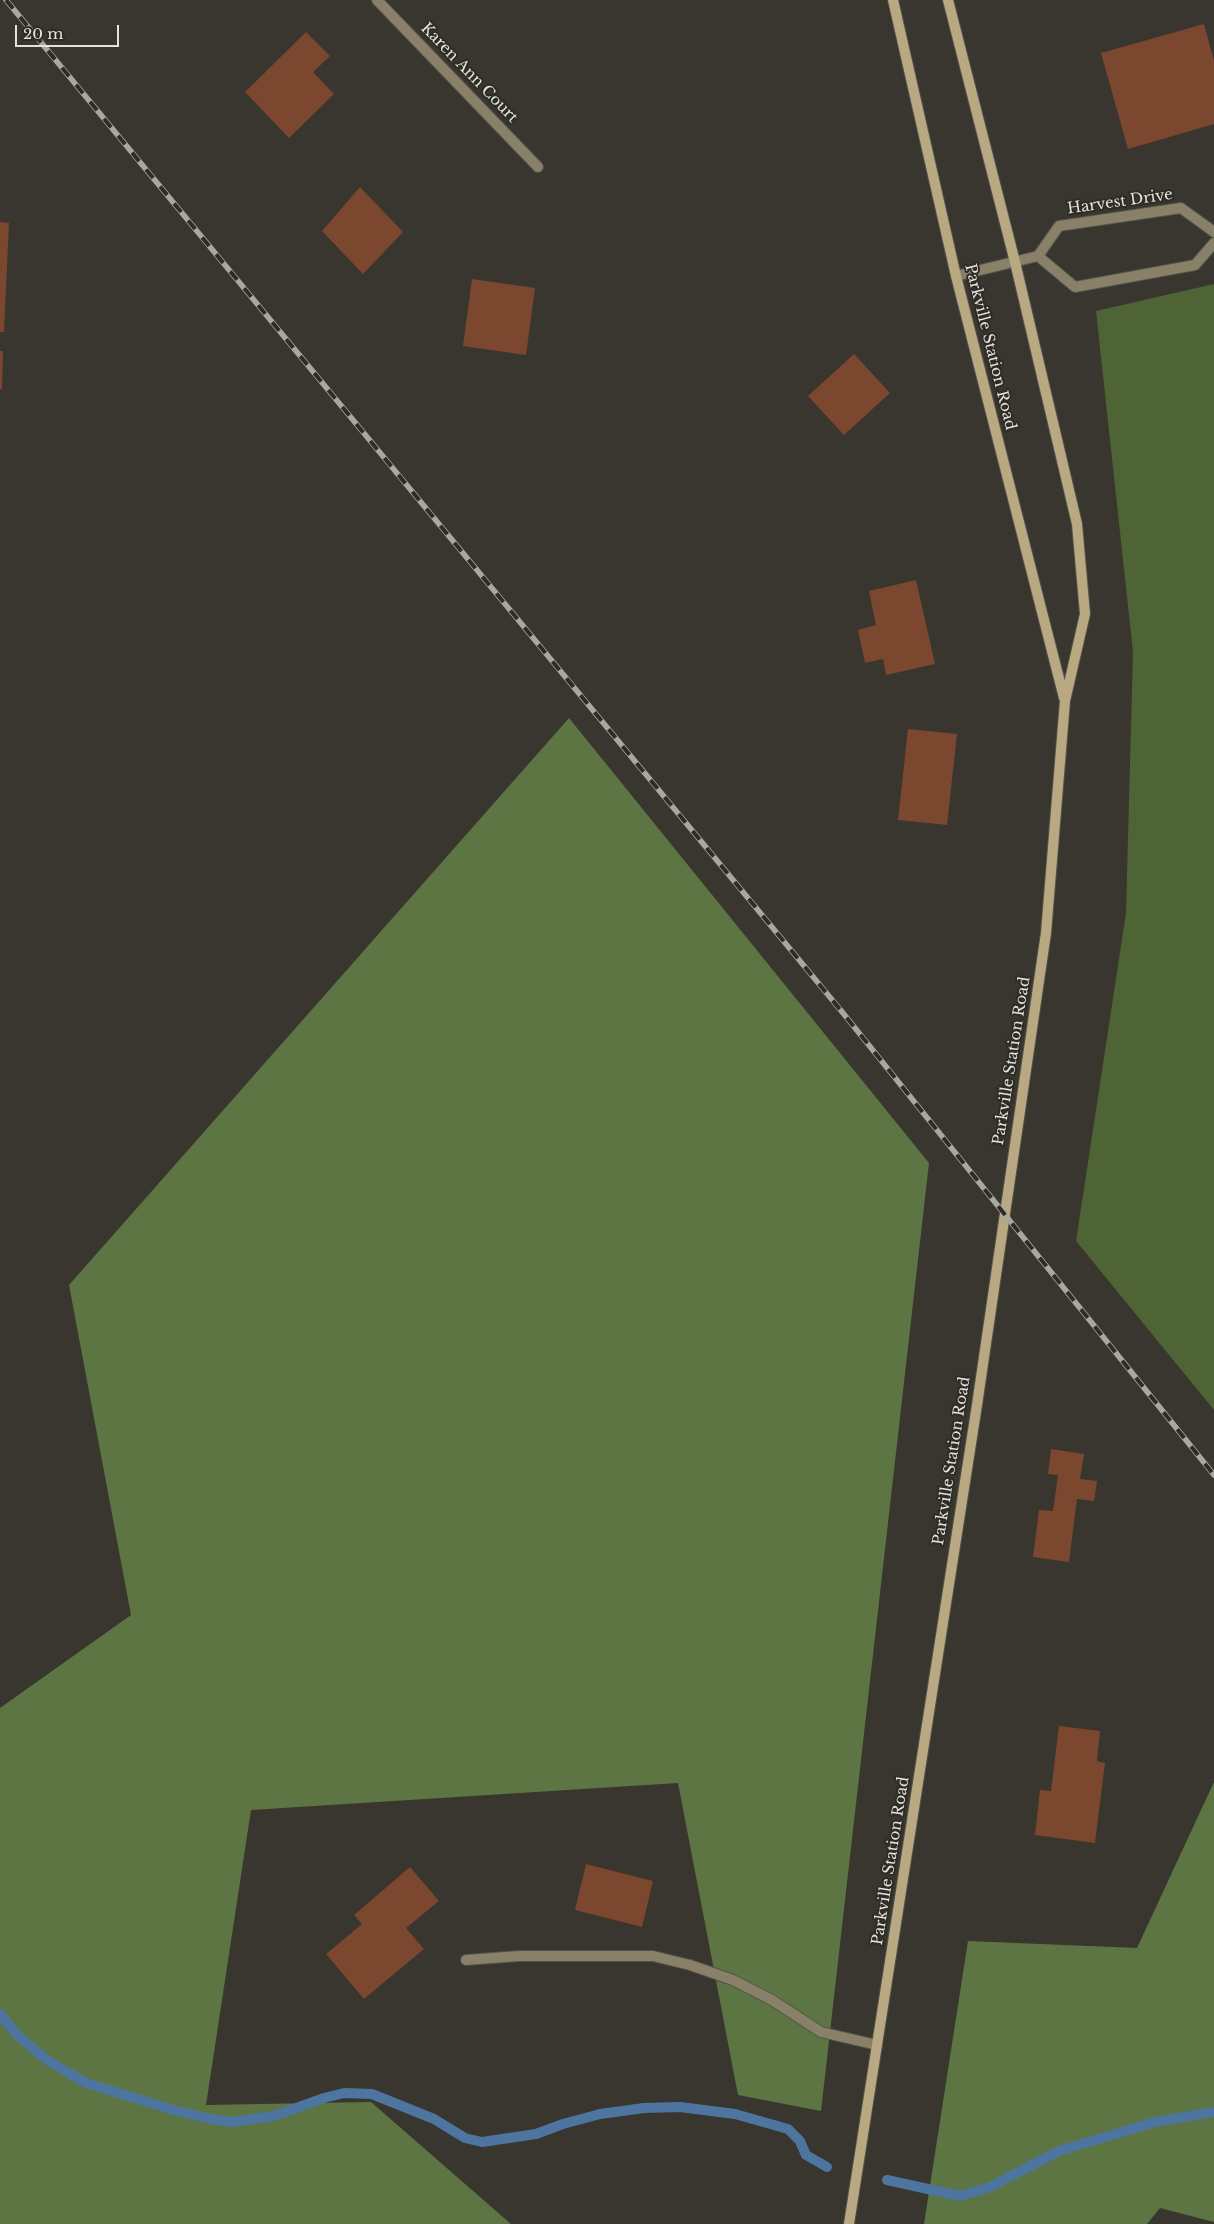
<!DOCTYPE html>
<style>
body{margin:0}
#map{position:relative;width:1214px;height:2224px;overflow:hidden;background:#38362f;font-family:"Libre Baskerville",serif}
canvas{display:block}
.scale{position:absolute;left:15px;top:25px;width:104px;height:22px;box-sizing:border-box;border:2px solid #e3e2dd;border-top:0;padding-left:6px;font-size:15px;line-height:18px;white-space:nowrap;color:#e3e2dd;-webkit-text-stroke:4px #2e2c25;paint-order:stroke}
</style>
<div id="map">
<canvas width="1214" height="2224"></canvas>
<div class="scale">20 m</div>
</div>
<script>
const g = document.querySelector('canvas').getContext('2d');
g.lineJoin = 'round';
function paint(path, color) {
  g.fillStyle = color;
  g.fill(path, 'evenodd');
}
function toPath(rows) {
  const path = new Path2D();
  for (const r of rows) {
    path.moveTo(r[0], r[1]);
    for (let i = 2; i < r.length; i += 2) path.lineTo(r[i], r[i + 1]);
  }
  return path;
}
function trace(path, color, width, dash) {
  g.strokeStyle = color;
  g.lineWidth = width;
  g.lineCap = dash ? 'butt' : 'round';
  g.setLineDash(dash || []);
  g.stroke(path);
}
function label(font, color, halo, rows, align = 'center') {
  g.font = font + ' "Libre Baskerville",serif';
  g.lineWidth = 4;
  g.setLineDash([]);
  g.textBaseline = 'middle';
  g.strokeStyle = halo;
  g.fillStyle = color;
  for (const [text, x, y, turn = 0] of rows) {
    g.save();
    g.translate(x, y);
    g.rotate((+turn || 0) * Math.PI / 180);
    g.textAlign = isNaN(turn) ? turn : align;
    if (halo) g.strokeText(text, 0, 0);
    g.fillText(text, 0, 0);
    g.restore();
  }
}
const green = toPath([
 [1214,284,1214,1410,1076,1241,1126,913,1133,652,1096,311]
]);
const forest = toPath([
 [569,718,929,1163,821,2111,738,2095,678,1783,251,1810,206,2105,371,2102,511,2224,0,2224,0,1708,131,1615,69,1285],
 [1214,1782,1214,2222,1160,2208,1147,2224,924,2224,968,1941,1137,1948]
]);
const stream = toPath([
 [0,2014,18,2036,47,2060,86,2083,177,2111,211,2119,231,2122,274,2116,324,2098,344,2093,372,2094,434,2119,465,2138,482,2142,536,2134,563,2124,600,2114,644,2108,680,2107,735,2114,788,2129,800,2141,806,2155,827,2167],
 [887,2180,960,2196,990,2187,1059,2151,1155,2122,1214,2112]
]);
const building = toPath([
 [1204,24,1214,61,1214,124,1128,149,1101,53],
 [306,32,330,56,313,72,334,94,289,138,245,92],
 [360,187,403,232,363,274,322,231],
 [0,222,9,223,4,332,0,332],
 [472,279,535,288,526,355,463,346],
 [0,351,3,351,2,389,0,389],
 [854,354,890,393,844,435,808,396],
 [916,580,935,664,886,675,883,659,865,663,858,630,876,625,869,591],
 [908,729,957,734,947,825,898,820],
 [1051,1449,1084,1454,1080,1479,1097,1481,1094,1501,1077,1499,1069,1562,1033,1557,1039,1510,1053,1511,1058,1475,1048,1474],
 [1059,1726,1100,1731,1097,1761,1105,1763,1095,1843,1035,1835,1040,1790,1051,1791],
 [586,1864,653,1881,642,1927,575,1910],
 [410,1867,439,1901,406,1928,424,1949,364,1999,326,1954,362,1924,354,1915]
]);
const service = toPath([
 [466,1960,519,1956,653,1956,690,1965,733,1980,772,2000,821,2032,877,2045]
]);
const minor = toPath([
 [377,0,538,167],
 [1038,256,1075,287,1195,265,1214,243],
 [956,276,1038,256,1059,226,1181,208,1214,232]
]);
const secondary = toPath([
 [893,0,956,276,1064,698],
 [849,2224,977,1405,1046,933,1065,701,1085,614,1077,524,1015,262,948,0]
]);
const rail = toPath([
 [6,0,843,1013,1214,1475]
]);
const streetNames = [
 ["Karen Ann Court",469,73,46],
 ["Harvest Drive",1120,202,-8],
 ["Parkville Station Road",990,347,76],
 ["Parkville Station Road",1012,1061,-81],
 ["Parkville Station Road",952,1461,-81],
 ["Parkville Station Road",891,1861,-81]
];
paint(green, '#4e6434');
paint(forest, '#5d7542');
trace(stream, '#4d759f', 10);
paint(building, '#7b472f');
trace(service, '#53524b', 12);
trace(minor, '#53524b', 12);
trace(secondary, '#53524b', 12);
trace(service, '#898068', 10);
trace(minor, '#898068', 10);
trace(secondary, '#b8a983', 10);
trace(rail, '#a8a7a1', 5.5);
trace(rail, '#2e2c25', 4, [11]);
label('15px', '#e3e2dd', '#2e2c25', streetNames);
</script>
